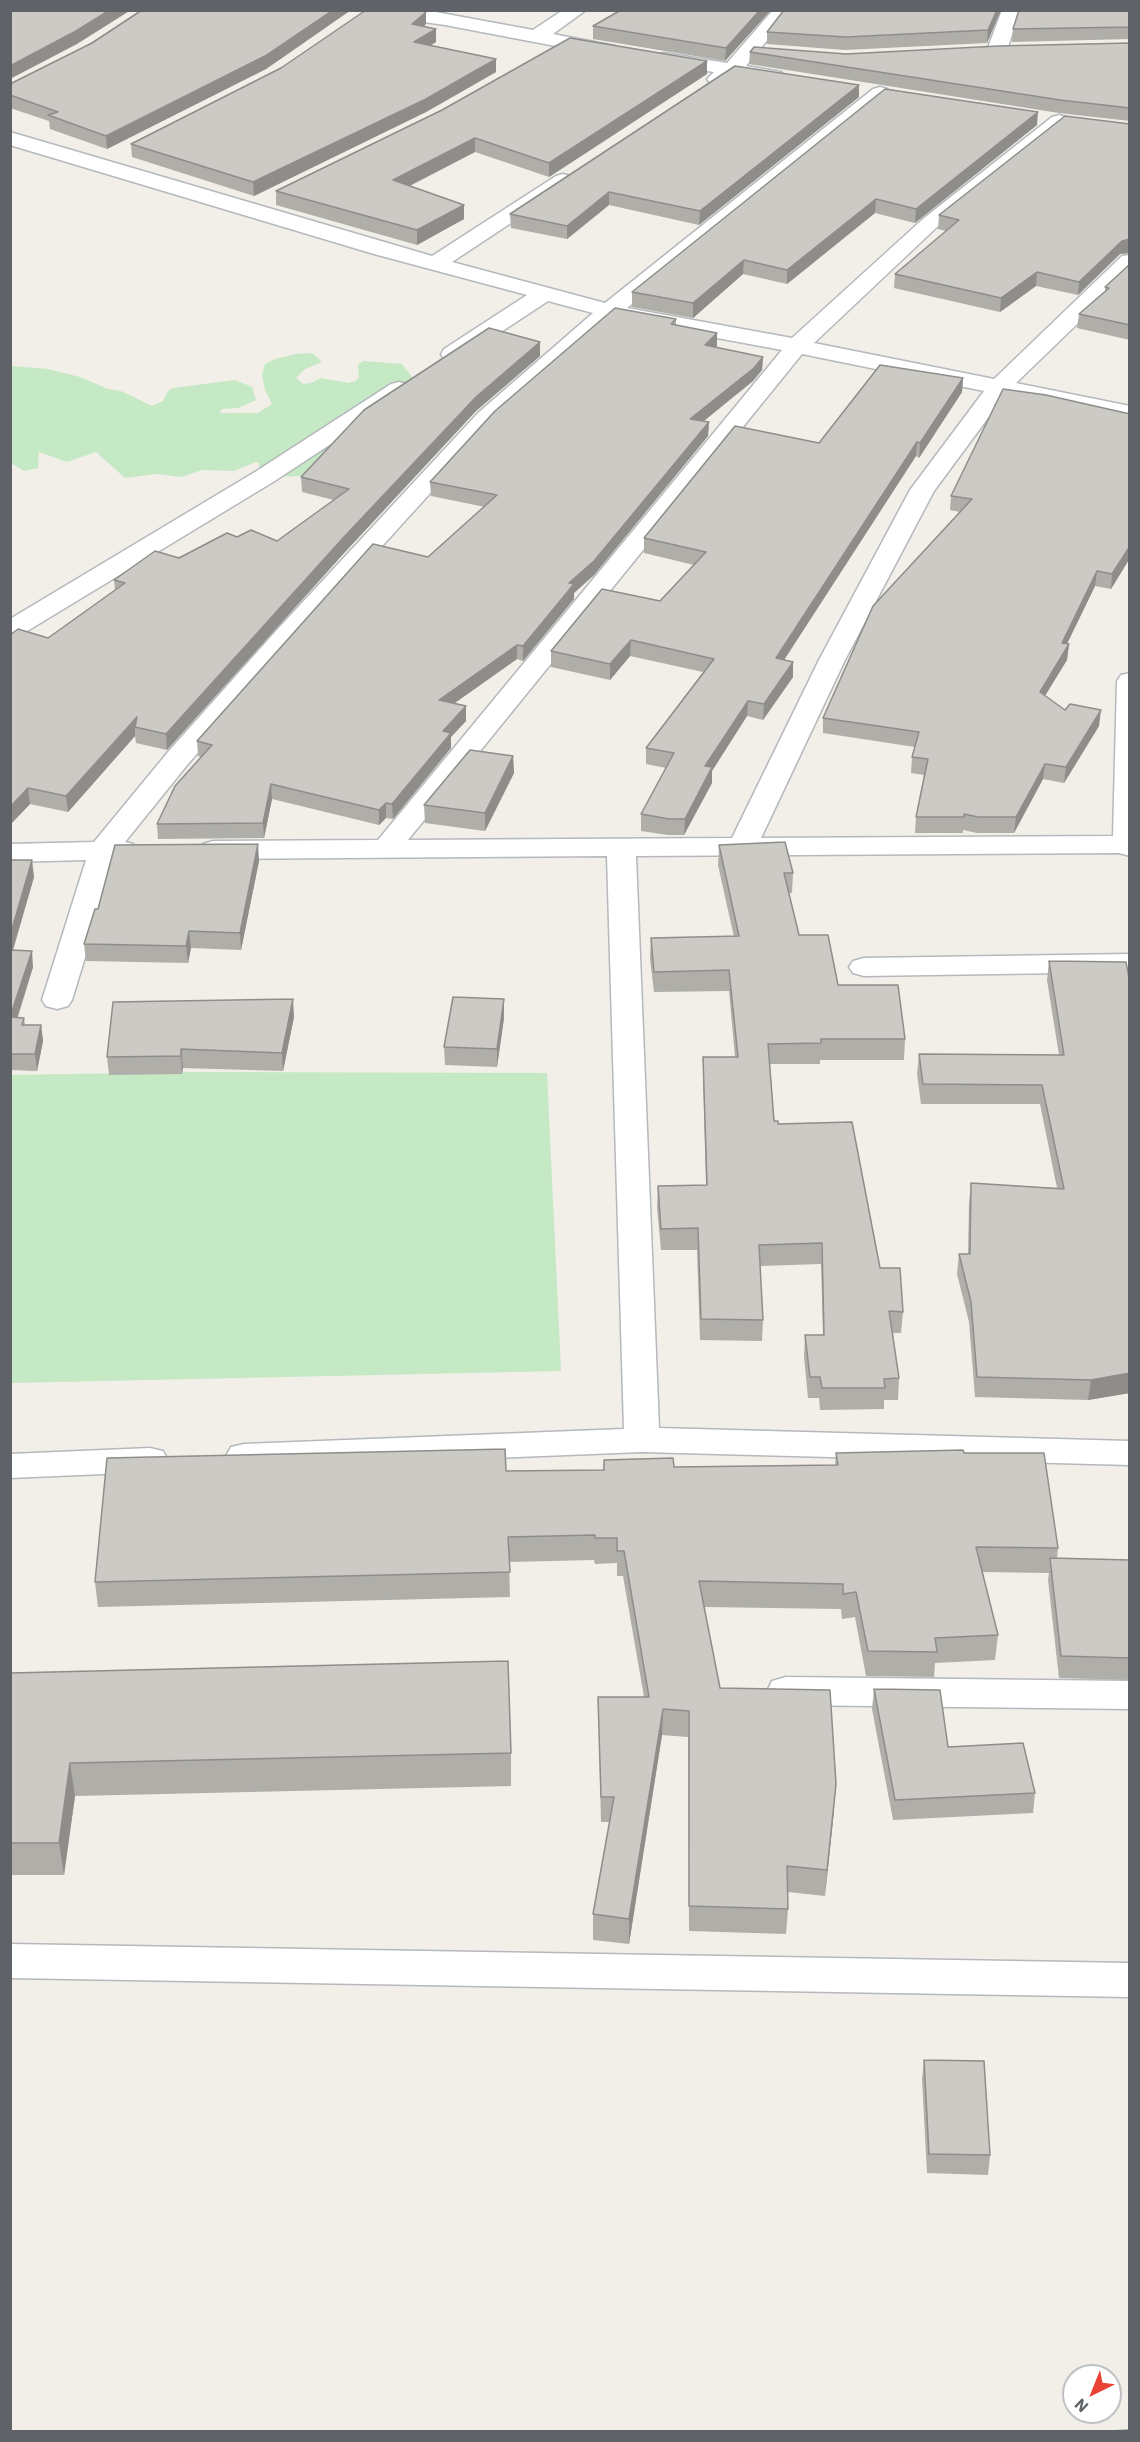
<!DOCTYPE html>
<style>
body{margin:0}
#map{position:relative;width:1140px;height:2442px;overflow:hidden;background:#f1efe8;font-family:"IBM Plex Sans",sans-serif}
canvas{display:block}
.frame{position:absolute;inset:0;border:12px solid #5f6368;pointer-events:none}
.north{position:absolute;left:1062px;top:2364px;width:60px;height:60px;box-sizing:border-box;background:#fff;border:2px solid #bfc1c3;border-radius:50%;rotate:223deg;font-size:16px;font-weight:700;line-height:24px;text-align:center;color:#5f6368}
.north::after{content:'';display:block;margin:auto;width:21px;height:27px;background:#ea4335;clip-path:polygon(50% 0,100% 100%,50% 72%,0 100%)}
</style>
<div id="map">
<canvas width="1140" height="2442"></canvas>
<div class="frame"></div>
<div class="north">N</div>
</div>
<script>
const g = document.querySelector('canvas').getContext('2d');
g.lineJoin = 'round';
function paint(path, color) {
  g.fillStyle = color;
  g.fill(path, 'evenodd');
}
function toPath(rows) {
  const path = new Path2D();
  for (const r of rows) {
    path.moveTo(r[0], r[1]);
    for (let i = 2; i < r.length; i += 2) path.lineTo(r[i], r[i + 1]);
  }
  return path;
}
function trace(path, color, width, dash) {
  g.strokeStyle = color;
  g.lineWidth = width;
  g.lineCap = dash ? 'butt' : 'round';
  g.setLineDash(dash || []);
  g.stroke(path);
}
const green = toPath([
 [312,353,322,362,305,369,296,378,303,384,311,383,321,378,348,383,355,381,359,378,358,364,364,361,402,364,412,377,411,384,301,476,269,477,259,469,259,463,256,462,234,471,202,470,182,477,157,474,125,478,96,452,67,462,39,452,38,468,24,471,11,463,11,366,48,369,80,377,108,389,121,391,152,406,163,401,168,391,173,388,235,380,252,387,256,400,238,408,222,409,219,413,258,413,272,404,265,390,262,375,265,364,275,359,296,354],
 [189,1072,547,1073,561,1371,11,1383,10,1075]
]);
const minor = toPath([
 [373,10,425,10,533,30,563,10,586,10,553,34,615,46,618,50,615,54,608,56,445,25,382,16,375,14,373,10],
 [773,10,792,10,746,66,781,72,784,76,781,80,774,82,735,76,717,85,710,83,707,79,714,72,664,65,657,63,654,59,657,55,664,53,727,63,773,10],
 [1002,10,1020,10,1007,50,1004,54,997,56,990,54,987,50,1002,10],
 [880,87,887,89,890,93,887,97,627,308,792,338,923,219,1052,117,1059,115,1066,117,1069,121,1066,125,937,227,814,343,994,379,1122,256,1130,255,1130,273,1016,383,1130,406,1130,420,1005,395,934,491,845,660,761,838,1113,836,1117,681,1121,675,1130,673,1130,856,1119,853,636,856,659,1428,1130,1441,1130,1465,642,1452,244,1468,231,1465,226,1456,231,1447,244,1444,624,1429,607,856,213,859,203,856,199,850,203,844,213,841,378,840,782,350,614,319,494,423,294,643,188,764,125,842,133,844,137,850,133,856,115,859,72,1000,68,1006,57,1009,46,1006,42,1000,86,860,10,862,10,844,94,842,168,752,276,631,478,413,593,313,548,301,460,359,452,361,444,359,441,354,444,349,527,295,374,254,10,145,10,132,432,256,556,176,563,174,570,176,573,180,570,184,452,262,605,303,873,89,880,87],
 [802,354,984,391,910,490,819,660,732,838,408,840,802,354],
 [399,382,407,384,411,389,407,394,273,482,19,636,10,638,10,619,255,472,391,384,399,382],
 [1130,954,1130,972,864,976,853,973,849,967,853,961,864,958,1130,954],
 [150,1448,163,1451,168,1460,163,1469,150,1472,10,1478,10,1454,150,1448],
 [786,1677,1130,1681,1130,1709,786,1705,772,1701,767,1691,772,1681,786,1677],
 [10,1944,1130,1963,1130,1997,10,1978,10,1944]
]);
const wall = toPath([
 [142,10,351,10,266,69,107,149,50,129,49,121,10,108,10,95],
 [771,10,725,61,593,39,593,26],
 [784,10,1001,10,987,43,845,50,767,44,767,32],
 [1130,10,1130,39,1012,42,1013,29],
 [426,24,424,26,436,42,430,45,496,59,496,72,426,112,254,196,132,157,131,144,281,68],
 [1130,43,1130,121,1059,113,749,64,750,52,846,54],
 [707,74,549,177,475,152,410,186,464,205,464,219,417,245,276,205,276,191],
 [859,85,859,97,699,225,609,205,567,239,511,228,510,214],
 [1130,124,1130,253,1120,254,1078,295,1036,286,1000,312,894,288,895,274,946,231,938,229,939,215],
 [1037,125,915,223,875,213,787,284,743,274,693,318,632,307,632,292],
 [1130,264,1130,340,1077,328,1079,314,1105,292,1105,287],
 [676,319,676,325,717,346,715,347,763,357,762,370,753,381,704,421,709,422,708,436,594,575,574,593,574,599,523,661,517,659,455,703,466,706,466,721,451,737,451,748,393,819,386,818,379,825,272,799,264,838,158,839,157,824,201,757,198,756,197,741,428,557,485,507,431,496,430,482],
 [540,342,540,356,476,411,345,552,167,750,136,743,135,736,68,812,30,804,10,825,48,638,115,590,114,580,237,537,277,541,334,500,302,492,301,477],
 [963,378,962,392,919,458,916,456,784,660,793,677,763,720,747,716,712,771,712,783,684,835,668,835,641,831,641,814,666,768,646,764,646,748,703,672,630,656,610,680,551,667,551,651,660,601,694,565,644,553,644,538,819,443],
 [1130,414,1130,558,1111,589,1095,586,1067,644,1069,644,1067,660,1045,696,1065,710,1099,726,1064,783,1043,779,1014,833,977,833,963,830,963,833,915,833,916,817,924,775,911,773,912,757,915,747,823,733,823,718,960,512,950,510,951,496],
 [513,756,514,773,485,831,425,823,424,805],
 [719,845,793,873,792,893,789,893,799,935,838,985,905,1039,904,1060,820,1060,820,1064,770,1064,774,1121,778,1124,880,1268,903,1312,901,1333,893,1333,899,1378,898,1400,884,1400,884,1409,820,1410,819,1398,808,1398,804,1357,805,1335,823,1335,821,1264,760,1266,763,1320,762,1341,700,1340,697,1250,661,1250,657,1207,658,1186,706,1185,703,1077,703,1057,735,1057,729,991,654,992,650,959,651,938,734,937,718,865],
 [10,860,34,877,13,950,33,967,18,1017,24,1018,25,1025,41,1025,43,1041,37,1071,10,1070],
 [259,861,241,950,191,948,188,963,86,961,84,944,98,909],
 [1049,961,1130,983,1130,1393,1088,1400,975,1397,969,1322,957,1274,959,1254,968,1254,969,1203,971,1183,1057,1188,1040,1104,921,1104,917,1074,919,1054,1059,1055,1047,980],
 [294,1017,283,1071,183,1068,182,1074,109,1075,107,1057],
 [504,1018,497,1067,445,1065,444,1047],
 [836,1453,964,1453,1058,1548,1057,1558,1130,1560,1130,1680,1059,1678,1048,1580,1049,1573,982,1572,998,1635,995,1660,935,1663,934,1677,866,1676,855,1617,842,1619,841,1609,704,1607,720,1688,834,1810,825,1896,788,1892,788,1909,786,1934,689,1931,688,1737,662,1735,629,1944,593,1940,593,1914,610,1822,601,1822,598,1697,644,1697,623,1576,617,1576,617,1563,595,1564,594,1560,509,1562,510,1597,98,1607,95,1582,506,1471,603,1470,604,1460,674,1467,835,1466],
 [10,1673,511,1753,511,1786,75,1796,64,1875,10,1875],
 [874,1689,948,1747,1035,1793,1033,1813,893,1820,872,1709],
 [924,2060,990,2155,988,2175,927,2173,922,2079]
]);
const shadedWall = toPath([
 [110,10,131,10,77,44,10,79,10,66],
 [333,10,351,10,266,69,107,149,106,136],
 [760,10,771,10,725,61,726,48],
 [997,10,1001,10,987,43,988,30],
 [426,12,426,24,413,37,412,24],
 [436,29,436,42,415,55,414,42],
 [496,59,496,72,426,112,254,196,253,182],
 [707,61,707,74,549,177,549,163],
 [859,85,859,97,699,225,700,211],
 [1038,112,1037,125,915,223,916,209],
 [475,138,475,152,393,194,393,180],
 [609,192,609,205,567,239,567,226],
 [876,199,875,213,787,284,787,270],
 [464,205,464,219,417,245,417,230],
 [1130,239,1130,253,1120,254,1078,295,1079,282,1122,241],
 [744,260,743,274,693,318,693,303],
 [1037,272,1036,286,1000,312,1001,298],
 [717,333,717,346,705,359,705,345],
 [540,342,540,356,476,411,345,552,167,750,166,734,344,537,476,397],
 [763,357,762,370,753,381,690,432,690,419],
 [963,378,962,392,919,458,920,443],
 [709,422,708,436,594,575,574,593,574,599,523,661,523,646,569,583],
 [917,442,916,456,775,674,776,658],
 [1130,546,1130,558,1111,589,1112,574],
 [1097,571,1095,586,1060,658,1062,643],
 [631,640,630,656,610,680,610,664],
 [1069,644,1067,660,1038,707,1040,692],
 [517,645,517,659,439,714,439,700],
 [793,662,793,677,763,720,764,704],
 [748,701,747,716,712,771,712,783,684,835,685,819,705,766],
 [466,706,466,721,451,737,451,748,393,819,392,804,443,731],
 [1101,710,1099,726,1064,783,1066,767],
 [137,717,135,727,135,736,68,812,66,796],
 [513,756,514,773,485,831,485,813],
 [1045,764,1043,779,1014,833,1016,817],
 [271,784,272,799,264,838,263,823],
 [28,788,30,804,10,825,10,807],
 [386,803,386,818,379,825,379,810],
 [258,844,259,861,241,950,240,933],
 [32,860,34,877,10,960,10,936],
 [189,931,191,948,188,963,186,946],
 [32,951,33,967,12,1034,10,1017],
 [293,999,294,1017,283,1071,282,1053],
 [504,999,504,1018,497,1067,497,1049],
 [41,1025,43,1041,37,1071,35,1054],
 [181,1049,183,1068,182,1074,181,1056],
 [1130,1373,1130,1393,1088,1400,1091,1380],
 [663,1709,662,1735,629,1944,629,1919],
 [70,1763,75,1796,64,1875,59,1843],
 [836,1784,834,1810,825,1896,827,1870]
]);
const building = toPath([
 [10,10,110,10,76,31,10,66,10,10],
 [142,10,333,10,265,56,106,136,48,115,58,112,10,95,10,84,92,43,142,10],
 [366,10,419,10,426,12,412,24,436,29,414,42,496,59,426,99,253,182,131,144,281,68,366,10],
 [621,10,760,10,726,48,593,26,621,10],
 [784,10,997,10,988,30,846,37,767,32,784,10],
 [1019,10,1130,10,1130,27,1013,29,1019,10],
 [570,38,707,61,549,163,475,138,393,180,464,205,417,230,276,191,442,110,570,38],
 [1130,43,1130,108,1060,100,750,52,754,47,846,54,998,46,1130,43],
 [735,66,859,85,700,211,609,192,567,226,510,214,735,66],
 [885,89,1038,112,916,209,876,199,787,270,744,260,693,303,632,292,885,89],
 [1065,116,1130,124,1130,239,1122,241,1079,282,1037,272,1001,298,895,274,959,220,939,215,1065,116],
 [1130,264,1130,325,1079,314,1109,288,1105,287,1130,264],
 [615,308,676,319,671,324,717,333,705,345,763,357,754,368,690,419,709,422,594,561,569,583,574,584,523,646,517,645,439,700,466,706,443,731,451,733,392,804,386,803,379,810,271,784,263,823,157,824,175,786,212,745,197,741,373,544,428,557,497,495,430,482,495,411,615,308],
 [489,328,540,342,476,397,344,537,166,734,135,727,137,717,66,796,28,788,10,807,10,635,18,629,48,638,125,583,114,580,155,551,179,558,227,533,237,537,251,530,277,541,349,489,301,477,364,410,489,328],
 [880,365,963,378,920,443,917,442,776,658,793,662,764,704,748,701,705,766,712,767,685,819,669,819,641,814,674,753,646,748,714,659,631,640,610,664,551,651,602,589,660,601,706,552,644,538,735,426,819,443,880,365],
 [1003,389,1046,395,1130,414,1130,546,1112,574,1097,571,1062,643,1069,644,1040,692,1065,710,1070,704,1101,710,1066,767,1045,764,1016,817,978,817,964,814,964,817,916,817,928,759,912,757,919,732,823,718,873,606,972,499,951,496,1003,389],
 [470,750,513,756,485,813,424,805,470,750],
 [785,842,793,873,784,873,799,935,828,935,838,985,898,985,905,1039,821,1039,821,1043,768,1044,774,1121,778,1121,778,1124,852,1122,880,1268,900,1268,903,1312,889,1311,899,1378,884,1379,885,1388,822,1388,820,1377,810,1377,805,1335,824,1335,822,1243,759,1245,763,1320,701,1319,698,1228,661,1229,658,1186,707,1185,703,1057,738,1057,729,970,654,972,651,938,739,936,719,845,785,842],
 [258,844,240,933,189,931,186,946,84,944,95,909,98,909,115,845,258,844],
 [10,860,32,860,10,936,10,860],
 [10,950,32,951,10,1017,10,950],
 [1049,961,1126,962,1130,983,1130,1373,1091,1380,977,1377,971,1302,959,1254,970,1254,971,1183,1064,1189,1042,1085,923,1084,919,1054,1064,1055,1049,961],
 [453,997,504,999,497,1049,444,1047,453,997],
 [293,999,282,1053,181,1049,181,1056,107,1057,113,1002,293,999],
 [10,1017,24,1018,22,1025,41,1025,35,1054,10,1054,10,1017],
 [505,1449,506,1471,604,1470,604,1460,673,1458,674,1467,838,1465,836,1453,963,1450,964,1453,1044,1453,1058,1548,976,1547,998,1635,935,1638,937,1652,868,1651,856,1592,843,1594,843,1584,699,1581,720,1688,830,1690,836,1784,827,1870,787,1866,788,1909,689,1906,689,1711,663,1709,629,1919,593,1914,614,1797,601,1797,598,1697,649,1697,624,1551,617,1551,617,1538,595,1538,595,1535,508,1537,510,1572,95,1582,107,1458,505,1449],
 [1050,1558,1130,1560,1130,1658,1061,1656,1050,1558],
 [508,1661,511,1753,70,1763,59,1843,10,1843,10,1673,508,1661],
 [874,1689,940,1690,948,1747,1023,1743,1035,1793,895,1800,874,1689],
 [924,2060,984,2061,990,2155,929,2154,924,2060],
 [1130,2430,1130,2432,1088,2432,1130,2430]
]);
paint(green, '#c5e8c5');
trace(minor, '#b5b8bc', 3);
paint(minor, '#fff');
paint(wall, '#afaea9');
paint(shadedWall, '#8f8d8a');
paint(building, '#cccac5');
trace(building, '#8f8d8a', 1.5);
</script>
